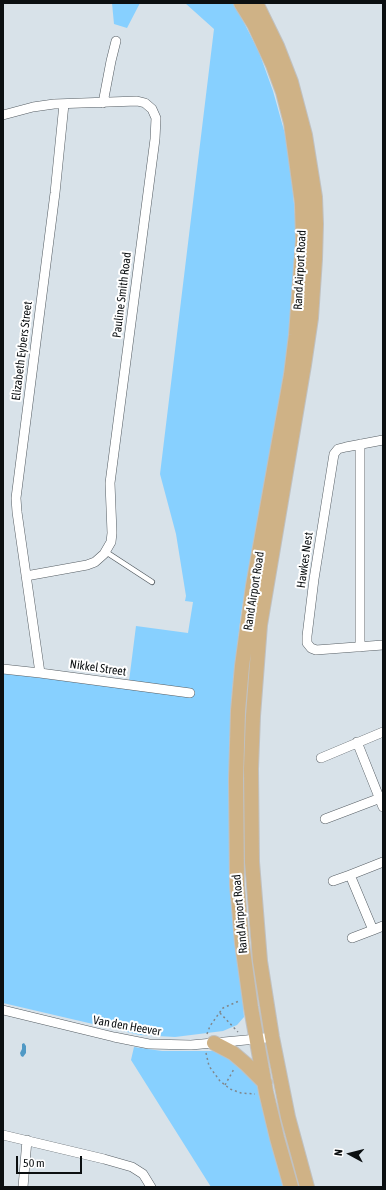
<!DOCTYPE html>
<style>
body{margin:0}
#map{position:relative;width:386px;height:1190px;overflow:hidden;background:#d8e2e9;font-family:"Asap Condensed",sans-serif}
canvas{display:block}
.frame{position:absolute;inset:0;border:4px solid #0b0f11;pointer-events:none}
.north{position:absolute;left:330px;top:1134px;width:40px;height:40px;-webkit-text-stroke:3px #fff;paint-order:stroke;rotate:277deg;font-size:11px;font-weight:700;line-height:16px;text-align:center;color:#0b0f11}
.north::after{content:'';display:block;margin:auto;width:14px;height:18px;background:#0b0f11;clip-path:polygon(50% 0,100% 100%,50% 72%,0 100%)}
.scale{position:absolute;left:16px;top:1156px;width:66px;height:18px;box-sizing:border-box;border:2px solid #0b0f11;border-top:0;padding-left:5px;font-size:12px;line-height:14px;white-space:nowrap;color:#0b0f11;-webkit-text-stroke:3px #fff;paint-order:stroke}
</style>
<div id="map">
<canvas width="386" height="1190"></canvas>
<div class="frame"></div>
<div class="north">N</div>
<div class="scale">50 m</div>
</div>
<script>
const g = document.querySelector('canvas').getContext('2d');
g.lineJoin = 'round';
function paint(path, color) {
  g.fillStyle = color;
  g.fill(path, 'evenodd');
}
function toPath(rows) {
  const path = new Path2D();
  for (const r of rows) {
    path.moveTo(r[0], r[1]);
    for (let i = 2; i < r.length; i += 2) path.lineTo(r[i], r[i + 1]);
  }
  return path;
}
function trace(path, color, width, dash) {
  g.strokeStyle = color;
  g.lineWidth = width;
  g.lineCap = dash ? 'butt' : 'round';
  g.setLineDash(dash || []);
  g.stroke(path);
}
function label(font, color, halo, rows, align = 'center') {
  g.font = font + ' "Asap Condensed",sans-serif';
  g.lineWidth = 4;
  g.setLineDash([]);
  g.textBaseline = 'middle';
  g.strokeStyle = halo;
  g.fillStyle = color;
  for (const [text, x, y, turn = 0] of rows) {
    g.save();
    g.translate(x, y);
    g.rotate((+turn || 0) * Math.PI / 180);
    g.textAlign = isNaN(turn) ? turn : align;
    if (halo) g.strokeText(text, 0, 0);
    g.fillText(text, 0, 0);
    g.restore();
  }
}
const green = toPath([
 [112,3,140,3,127,28,114,24],
 [185,3,234,3,259,52,273,91,285,134,291,171,295,215,295,267,292,319,282,387,241,614,232,692,229,756,230,840,244,1017,237,1025,223,1031,175,1037,140,1035,3,1003,3,673,128,689,136,626,188,633,193,602,185,601,186,596,176,534,160,474,214,29],
 [134,1047,162,1051,217,1051,230,1057,259,1086,286,1187,211,1187,131,1060]
]);
const water = toPath([
 [24,1043,26,1046,26,1053,23,1057,21,1056,20,1053,22,1049,22,1044]
]);
const path = toPath([
 [220,1013,238,1032],
 [207,1034,210,1026,220,1012,223,1008,239,1001],
 [206,1053,209,1066,220,1081,230,1089,241,1093,255,1094],
 [225,1085,234,1069]
]);
const lane = toPath([
 [106,552,152,582]
]);
const street = toPath([
 [103,103,111,61,116,41],
 [3,115,33,107,54,104,137,101,145,103,152,109,156,118,155,139,110,483,112,533,111,542,104,554,95,562,87,565,26,576],
 [383,440,346,447,338,449,334,454,314,579,307,636,307,643,311,648,316,650,383,645],
 [360,647,360,444],
 [3,669,40,673,190,693],
 [40,673,17,512,16,498,55,193,64,104],
 [357,742,383,807],
 [321,758,383,732],
 [325,819,383,797],
 [383,862,350,875,373,930,383,926],
 [333,881,350,875],
 [352,938,373,930],
 [3,1010,114,1037,149,1044,191,1045,257,1039,272,1037],
 [3,1135,104,1159,132,1167,143,1174,151,1187],
 [23,1187,27,1140]
]);
const primary = toPath([
 [241,3,254,24,273,65,283,92,291,123,302,203,303,240,296,335,291,375,253,586,242,666,238,711,236,779,237,884,242,943,251,1008,266,1092,277,1138,291,1187],
 [256,3,277,46,291,82,305,135,315,197,316,224,315,259,311,318,304,365,260,625,253,716,251,769,252,862,260,961,272,1037,288,1117,307,1187],
 [214,1043,233,1053,247,1065,265,1083]
]);
const streetNames = [
 ["Rand Airport Road",300,270,-87],
 ["Pauline Smith Road",122,295,-83],
 ["Elizabeth Eybers Street",22,351,-83],
 ["Hawkes Nest",305,560,-82],
 ["Rand Airport Road",254,591,-81],
 ["Nikkel Street",98,668,8],
 ["Rand Airport Road",240,914,-95],
 ["Van den Heever",127,1026,10]
];
paint(green, '#87d0ff');
paint(water, '#5099c5');
trace(lane, '#565e64', 6);
trace(street, '#565e64', 10);
trace(primary, '#c0c1c1', 16);
trace(path, '#80878c', 1.5, [2, 3]);
trace(lane, '#fff', 4.5);
trace(street, '#fff', 9);
trace(primary, '#cfb286', 14);
label('12px', '#0b0f11', '#fff', streetNames);
</script>
